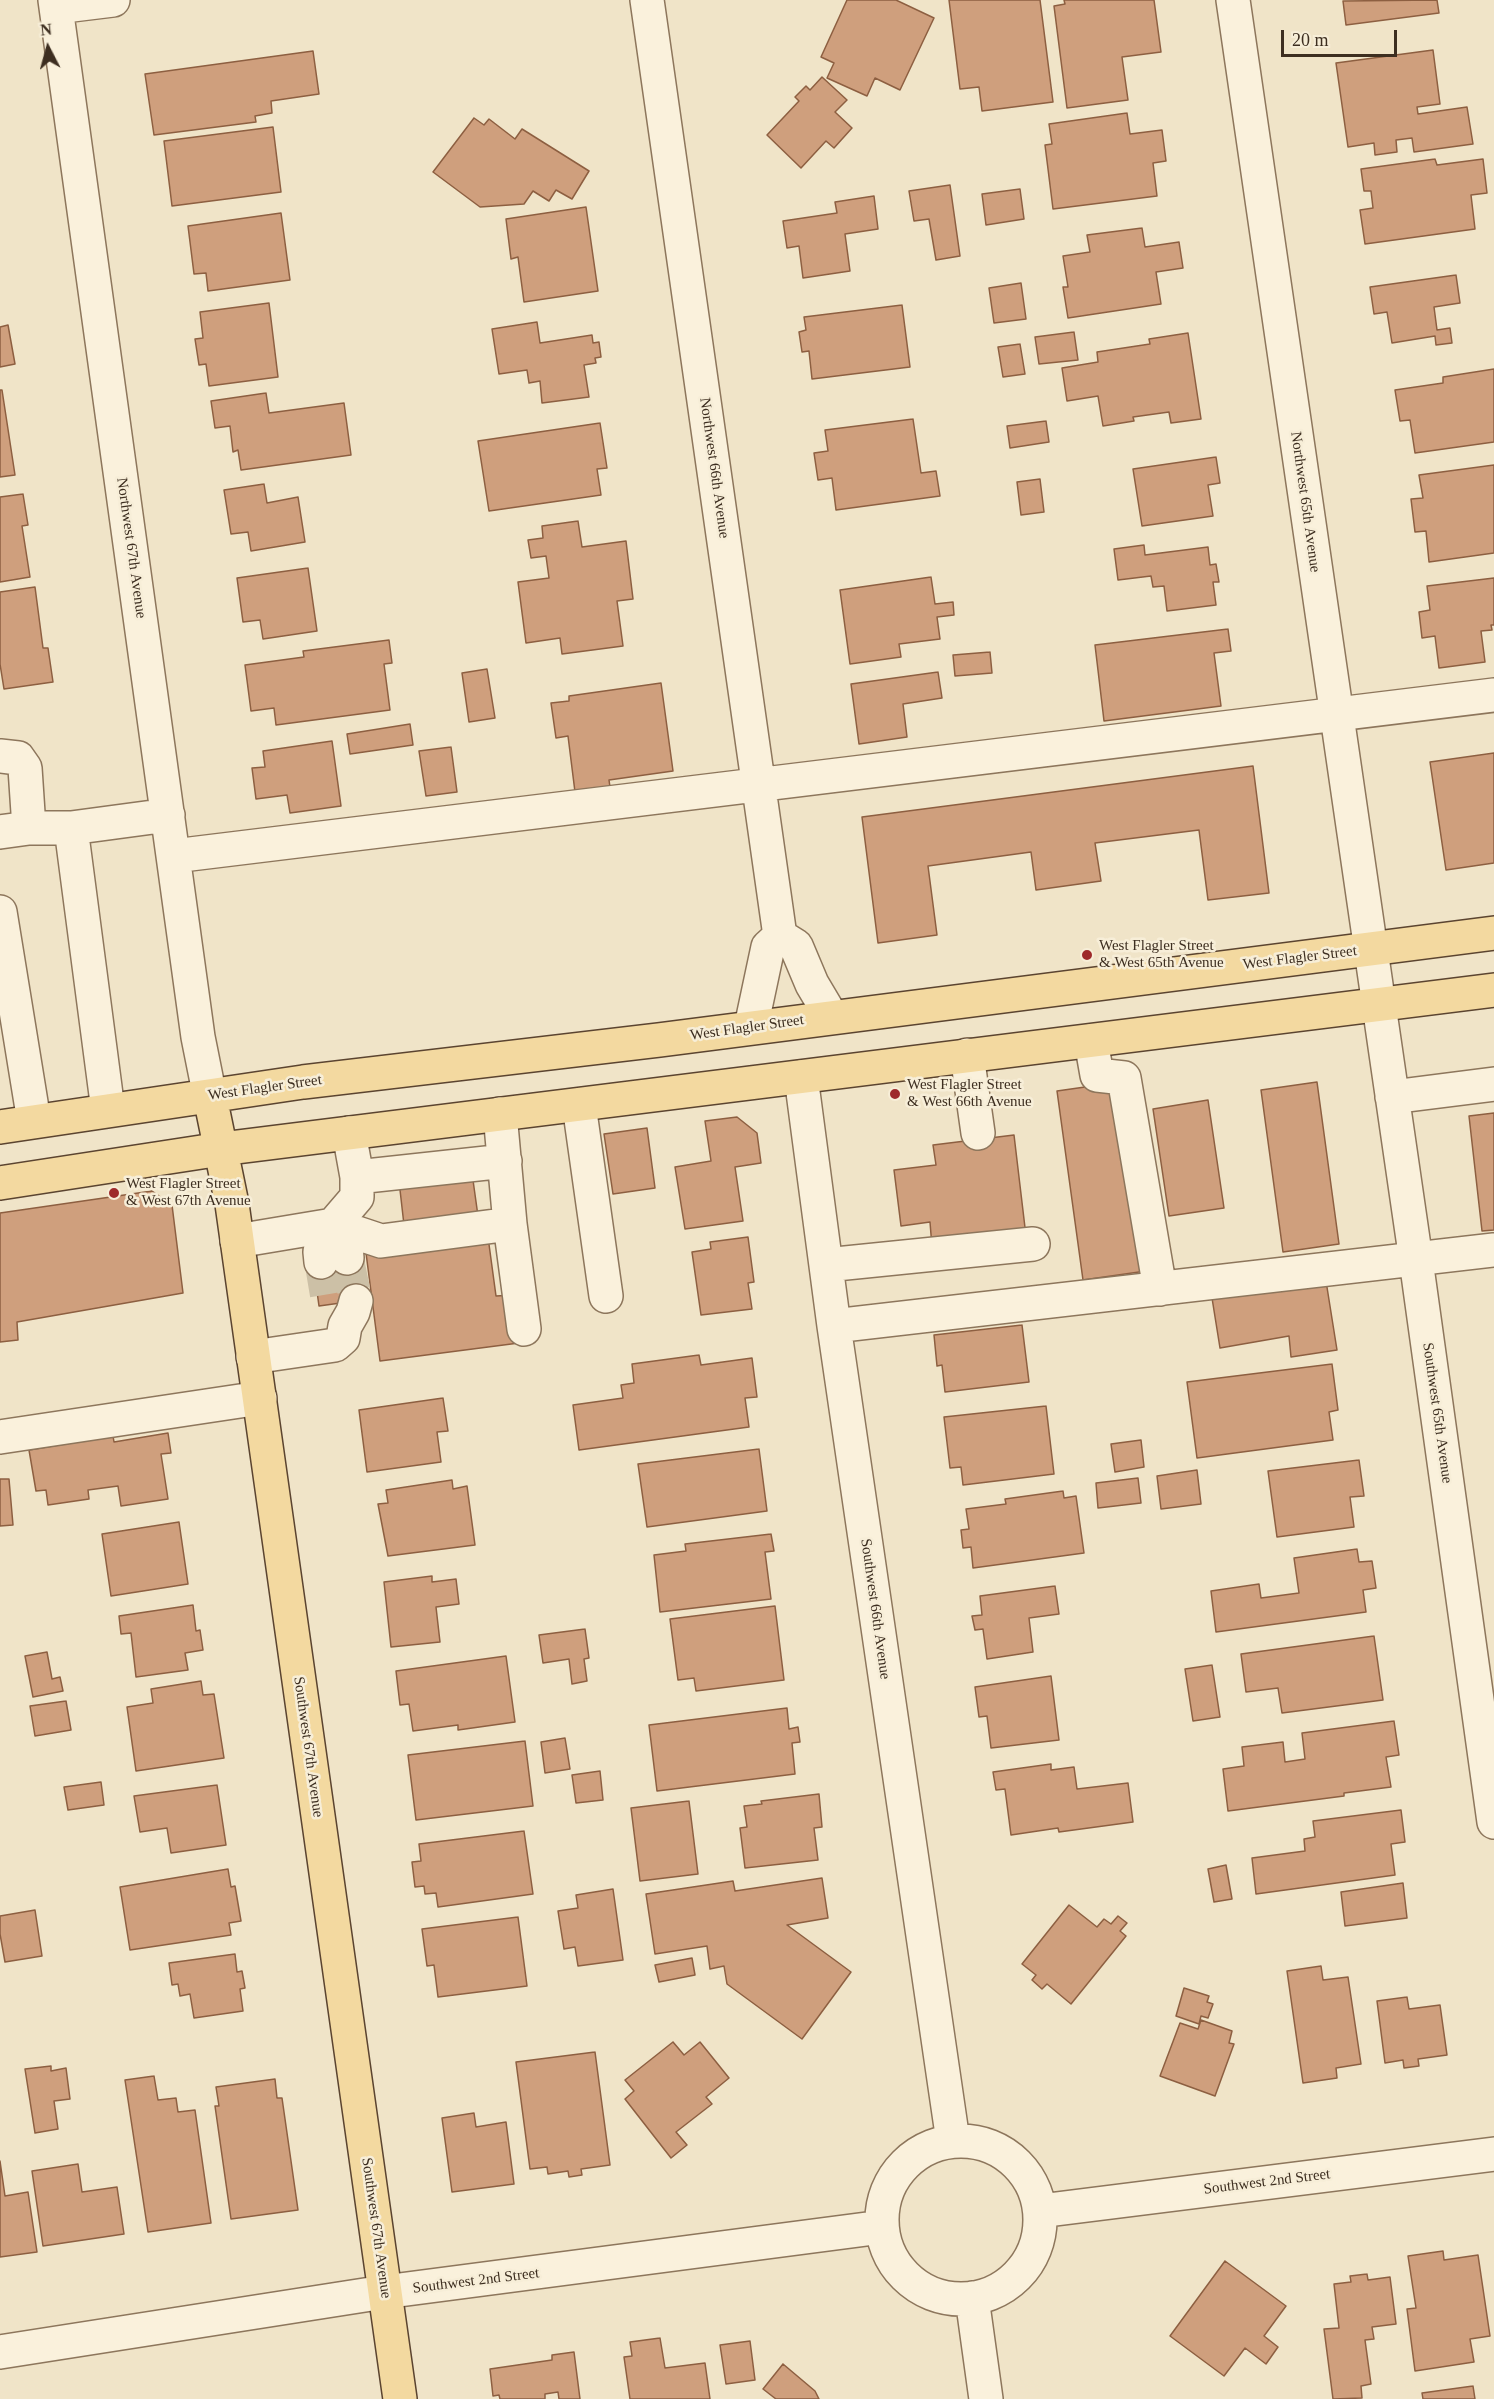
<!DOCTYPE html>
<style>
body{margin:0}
#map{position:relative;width:1494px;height:2399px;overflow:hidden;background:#f0e4c8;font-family:Georgia,serif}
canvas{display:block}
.north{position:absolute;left:18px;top:18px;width:60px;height:60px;-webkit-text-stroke:4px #f7eed8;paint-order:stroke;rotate:354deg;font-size:16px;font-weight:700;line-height:24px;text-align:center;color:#3d2e20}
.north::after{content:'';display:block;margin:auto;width:21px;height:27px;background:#3d2e20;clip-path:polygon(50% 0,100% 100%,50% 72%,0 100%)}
.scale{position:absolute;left:1281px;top:30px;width:116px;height:27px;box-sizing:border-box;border:3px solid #3d2e20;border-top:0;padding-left:8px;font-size:18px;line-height:21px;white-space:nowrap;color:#3d2e20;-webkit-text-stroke:4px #f7eed8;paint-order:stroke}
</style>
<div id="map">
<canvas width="1494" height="2399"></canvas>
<div class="north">N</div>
<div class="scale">20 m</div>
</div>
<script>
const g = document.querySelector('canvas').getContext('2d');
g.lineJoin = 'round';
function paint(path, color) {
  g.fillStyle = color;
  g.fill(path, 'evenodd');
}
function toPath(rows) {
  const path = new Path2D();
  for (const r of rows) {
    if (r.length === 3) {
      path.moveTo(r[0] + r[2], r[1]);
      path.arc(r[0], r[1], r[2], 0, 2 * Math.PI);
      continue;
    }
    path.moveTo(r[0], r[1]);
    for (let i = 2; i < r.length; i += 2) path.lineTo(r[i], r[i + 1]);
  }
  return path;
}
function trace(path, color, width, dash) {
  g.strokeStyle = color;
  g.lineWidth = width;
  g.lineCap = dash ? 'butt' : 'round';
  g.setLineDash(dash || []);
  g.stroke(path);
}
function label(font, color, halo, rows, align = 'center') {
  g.font = font + ' Georgia,serif';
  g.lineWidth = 5;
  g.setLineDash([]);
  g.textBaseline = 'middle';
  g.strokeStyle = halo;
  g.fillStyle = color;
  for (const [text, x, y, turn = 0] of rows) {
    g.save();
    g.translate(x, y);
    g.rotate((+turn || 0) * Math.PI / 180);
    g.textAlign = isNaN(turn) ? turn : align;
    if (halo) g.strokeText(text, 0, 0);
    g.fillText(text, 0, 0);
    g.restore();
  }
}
const building = toPath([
 [847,0,896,0,934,18,900,90,875,78,867,96,827,78,834,63,821,57,847,0],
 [949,0,1040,0,1053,102,982,111,979,87,960,89,949,0],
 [1064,0,1154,0,1161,52,1122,57,1128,100,1067,108,1054,6,1065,4,1064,0],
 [1437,0,1439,13,1346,25,1343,1,1437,0],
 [1433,50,1440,104,1417,107,1418,114,1467,107,1473,144,1414,152,1412,138,1396,140,1397,152,1375,155,1374,143,1348,147,1336,63,1433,50],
 [313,51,319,94,271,101,272,113,255,116,256,122,154,135,145,74,313,51],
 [822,77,847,100,835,112,852,128,834,148,826,141,801,168,767,135,799,101,795,97,806,86,810,90,822,77],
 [1127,113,1130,134,1162,130,1166,161,1153,163,1157,196,1053,209,1045,145,1052,144,1049,124,1127,113],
 [474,118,484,125,489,119,515,139,522,129,589,171,572,199,556,190,549,201,533,191,524,204,480,207,433,172,474,118],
 [273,127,281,192,172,206,164,141,273,127],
 [1435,159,1437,165,1483,159,1487,193,1471,195,1475,229,1365,244,1360,210,1373,208,1371,191,1364,191,1361,169,1435,159],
 [950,185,960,256,936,260,929,219,914,221,909,191,950,185],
 [1020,189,1024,219,986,225,982,194,1020,189],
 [874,196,878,229,845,234,850,271,803,278,799,246,787,248,783,221,837,213,835,202,874,196],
 [586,207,598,291,524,302,518,257,511,259,506,219,586,207],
 [281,213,290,280,208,291,206,273,194,274,188,226,281,213],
 [1142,228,1145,247,1179,242,1183,268,1156,272,1161,304,1068,318,1063,287,1068,287,1063,256,1090,252,1087,235,1142,228],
 [1456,275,1460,303,1434,307,1437,330,1450,328,1452,343,1436,345,1435,336,1392,343,1387,312,1374,314,1370,287,1456,275],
 [1021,283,1026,319,994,323,989,288,1021,283],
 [269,303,278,377,209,386,206,364,199,365,195,339,203,338,200,312,269,303],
 [902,305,910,367,812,379,809,351,802,352,799,332,806,330,804,317,902,305],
 [537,322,540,343,592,335,593,343,599,342,601,357,595,358,596,363,584,365,589,397,542,403,540,381,529,383,527,370,499,374,492,329,537,322],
 [8,325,15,364,0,367,0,327,8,325],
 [1074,332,1078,360,1039,364,1035,337,1074,332],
 [1188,333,1201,419,1171,423,1169,412,1133,417,1134,421,1103,426,1098,396,1067,401,1062,368,1098,362,1097,352,1150,344,1149,339,1188,333],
 [1020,344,1025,374,1003,377,998,347,1020,344],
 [1494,369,1494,442,1415,453,1410,420,1400,421,1395,390,1443,383,1443,377,1494,369],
 [0,390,2,390,15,475,0,477,0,390],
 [266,393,269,413,344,403,351,455,241,470,238,450,233,452,230,426,215,428,211,401,266,393],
 [913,419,921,473,936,471,940,496,836,510,832,478,818,480,814,453,828,451,825,430,913,419],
 [1046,421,1049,442,1010,448,1007,426,1046,421],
 [600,423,607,468,597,469,601,495,489,511,478,441,600,423],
 [1216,457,1220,483,1208,485,1213,516,1142,526,1133,469,1216,457],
 [1494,465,1494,553,1429,562,1426,531,1415,532,1411,499,1423,498,1419,475,1494,465],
 [1040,479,1044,512,1021,515,1017,482,1040,479],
 [264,484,267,503,298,497,305,542,251,551,248,532,231,534,224,490,264,484],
 [23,494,28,525,22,526,30,577,0,582,0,497,23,494],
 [578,521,582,547,626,541,633,599,617,601,623,646,562,654,560,638,526,643,518,582,549,578,546,556,531,558,528,540,543,538,542,526,578,521],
 [1144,545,1145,555,1208,547,1210,565,1216,564,1219,582,1213,582,1216,605,1167,611,1164,586,1153,587,1151,576,1118,580,1114,549,1144,545],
 [308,568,317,631,263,639,260,620,243,622,237,578,308,568],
 [931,577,935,604,953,602,954,615,937,617,940,639,899,644,901,657,850,664,840,590,931,577],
 [1494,578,1494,625,1491,625,1492,630,1481,631,1485,662,1439,668,1435,636,1422,638,1419,612,1430,610,1427,586,1494,578],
 [35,587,43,648,48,648,53,682,4,689,0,664,0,592,35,587],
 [1228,629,1231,651,1214,653,1221,706,1104,721,1095,645,1228,629],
 [389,640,392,663,384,664,390,710,276,725,274,708,251,711,245,665,304,657,303,651,389,640],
 [990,652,992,673,955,676,953,655,990,652],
 [487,669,495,718,469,722,462,673,487,669],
 [938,672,942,698,903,704,907,737,859,744,851,684,938,672],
 [661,683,673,771,609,780,610,787,575,792,568,736,556,738,551,703,569,701,569,696,661,683],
 [410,724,413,745,350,754,347,734,410,724],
 [332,741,341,806,290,813,287,795,256,799,252,768,265,767,263,751,332,741],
 [451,747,457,792,426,796,419,751,451,747],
 [1494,753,1494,863,1446,870,1430,762,1494,753],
 [1253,766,1269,893,1208,900,1199,830,1095,843,1101,881,1036,890,1031,852,928,866,937,935,878,943,862,817,1253,766],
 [1317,1082,1339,1244,1283,1252,1261,1090,1317,1082],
 [1113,1083,1153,1270,1083,1280,1057,1091,1113,1083],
 [1208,1100,1224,1208,1169,1216,1153,1109,1208,1100],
 [1494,1113,1494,1230,1482,1231,1469,1116,1494,1113],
 [737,1117,757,1133,761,1163,735,1167,743,1221,685,1229,675,1167,711,1161,705,1121,737,1117],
 [647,1128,655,1188,613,1194,604,1134,647,1128],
 [1014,1135,1026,1236,932,1247,930,1222,901,1226,894,1170,936,1165,933,1145,1014,1135],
 [472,1173,478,1216,404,1225,399,1181,472,1173],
 [152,1191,172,1205,183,1293,17,1322,18,1340,0,1342,0,1213,152,1191],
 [488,1237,496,1296,513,1295,519,1343,380,1361,366,1253,488,1237],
 [748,1237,754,1282,748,1283,752,1309,701,1315,692,1252,711,1249,710,1242,748,1237],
 [356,1257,362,1300,319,1306,313,1263,356,1257],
 [1326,1281,1337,1350,1291,1357,1289,1336,1220,1348,1212,1298,1326,1281],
 [1022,1325,1029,1382,945,1392,942,1365,937,1366,934,1335,1022,1325],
 [699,1355,701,1365,752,1358,757,1397,745,1398,749,1427,579,1450,573,1405,623,1398,621,1385,634,1383,632,1364,699,1355],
 [1332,1364,1338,1410,1329,1412,1333,1440,1197,1458,1187,1382,1332,1364],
 [443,1398,448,1431,437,1432,441,1462,367,1472,359,1410,443,1398],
 [1046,1406,1054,1474,963,1485,961,1467,950,1468,944,1417,1046,1406],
 [168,1433,171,1453,161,1454,168,1499,121,1506,118,1486,88,1490,89,1499,48,1505,46,1490,36,1491,29,1450,113,1436,114,1442,168,1433],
 [1141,1440,1144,1467,1115,1472,1111,1444,1141,1440],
 [759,1449,767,1511,647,1527,638,1464,759,1449],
 [1359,1460,1364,1496,1350,1497,1354,1527,1277,1537,1268,1471,1359,1460],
 [1197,1470,1201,1504,1161,1509,1157,1476,1197,1470],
 [1138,1478,1141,1503,1098,1508,1096,1483,1138,1478],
 [0,1479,9,1479,13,1525,0,1526,0,1479],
 [452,1480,453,1489,467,1486,475,1545,388,1556,378,1504,388,1503,386,1490,452,1480],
 [1063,1491,1064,1498,1076,1496,1084,1553,973,1568,971,1547,963,1548,961,1530,969,1529,966,1509,1006,1504,1005,1499,1063,1491],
 [179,1522,188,1584,111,1596,102,1534,179,1522],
 [771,1534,774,1551,765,1552,771,1599,660,1612,654,1555,686,1551,685,1544,771,1534],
 [1357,1549,1359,1562,1372,1561,1376,1588,1363,1590,1366,1612,1216,1632,1211,1591,1259,1584,1261,1598,1299,1593,1294,1558,1357,1549],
 [432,1576,432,1582,456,1579,459,1604,436,1607,440,1642,391,1647,384,1582,432,1576],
 [1055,1586,1059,1614,1029,1618,1033,1652,987,1659,983,1629,975,1630,972,1616,982,1615,980,1596,1055,1586],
 [193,1605,196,1631,200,1630,203,1650,185,1653,188,1670,136,1677,131,1633,121,1634,119,1616,193,1605],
 [775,1606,784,1680,696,1691,694,1678,678,1680,670,1619,775,1606],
 [585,1629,589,1658,584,1659,587,1681,572,1684,569,1659,543,1663,539,1635,585,1629],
 [1374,1636,1383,1700,1282,1713,1278,1688,1246,1692,1241,1654,1374,1636],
 [47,1652,52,1679,60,1677,63,1691,33,1697,25,1656,47,1652],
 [506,1656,515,1722,458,1730,458,1725,413,1731,409,1704,400,1705,396,1671,506,1656],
 [1212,1665,1220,1717,1193,1721,1185,1669,1212,1665],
 [1051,1676,1059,1740,991,1748,987,1716,979,1717,975,1687,1051,1676],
 [201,1681,203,1695,214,1694,224,1758,136,1771,127,1707,153,1703,151,1689,201,1681],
 [66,1701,71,1730,35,1736,30,1706,66,1701],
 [787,1708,789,1729,798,1727,800,1742,792,1743,795,1774,657,1791,649,1725,787,1708],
 [1394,1721,1399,1755,1386,1757,1391,1787,1344,1793,1344,1796,1228,1811,1223,1769,1244,1766,1242,1747,1283,1742,1285,1762,1305,1759,1302,1733,1394,1721],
 [565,1738,570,1769,545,1773,541,1742,565,1738],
 [525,1741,533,1806,416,1820,408,1755,525,1741],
 [1051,1764,1051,1770,1074,1767,1077,1789,1128,1783,1133,1822,1059,1832,1058,1828,1011,1835,1005,1789,996,1790,993,1772,1051,1764],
 [600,1771,603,1800,576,1803,572,1775,600,1771],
 [101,1782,104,1805,68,1810,64,1787,101,1782],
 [217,1785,226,1845,171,1853,167,1828,140,1832,134,1796,217,1785],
 [819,1794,822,1827,814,1828,818,1860,745,1868,740,1828,747,1827,744,1806,762,1804,761,1801,819,1794],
 [689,1801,698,1874,640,1881,631,1808,689,1801],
 [1401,1810,1405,1842,1391,1844,1395,1875,1256,1894,1252,1858,1305,1851,1304,1839,1315,1837,1313,1821,1401,1810],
 [524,1831,533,1894,438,1907,436,1893,425,1894,424,1886,415,1887,412,1862,421,1861,419,1844,524,1831],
 [1226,1865,1232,1899,1214,1902,1208,1869,1226,1865],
 [228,1869,231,1887,235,1886,241,1921,229,1923,231,1935,130,1950,120,1887,228,1869],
 [822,1878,828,1918,787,1925,851,1972,802,2039,727,1984,724,1966,710,1969,707,1946,655,1954,646,1894,733,1881,735,1891,822,1878],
 [1403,1883,1407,1918,1345,1926,1341,1892,1403,1883],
 [613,1889,623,1960,578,1966,575,1947,564,1949,558,1911,578,1908,576,1895,613,1889],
 [1069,1905,1097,1927,1104,1919,1111,1924,1118,1916,1127,1923,1120,1931,1126,1936,1071,2004,1047,1984,1042,1989,1032,1980,1036,1975,1022,1964,1069,1905],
 [35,1910,42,1956,5,1962,0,1934,0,1916,35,1910],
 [518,1917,527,1986,438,1997,434,1965,427,1966,422,1929,518,1917],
 [235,1954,237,1972,242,1971,245,1988,240,1989,243,2011,194,2018,190,1994,180,1996,178,1984,172,1985,169,1963,235,1954],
 [692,1958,695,1975,659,1982,655,1965,692,1958],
 [1321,1966,1323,1980,1348,1977,1361,2064,1336,2068,1337,2078,1303,2083,1287,1971,1321,1966],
 [1184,1988,1209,1996,1207,2002,1213,2004,1208,2018,1201,2016,1199,2024,1176,2016,1184,1988],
 [1407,1997,1409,2009,1440,2005,1447,2055,1418,2059,1419,2066,1404,2068,1403,2060,1385,2063,1377,2001,1407,1997],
 [1201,2020,1232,2031,1229,2043,1234,2044,1215,2096,1160,2076,1180,2023,1198,2029,1201,2020],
 [673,2042,684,2055,700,2042,729,2078,706,2097,712,2104,676,2132,687,2145,671,2158,625,2099,634,2091,625,2080,673,2042],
 [595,2052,610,2165,581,2169,582,2175,569,2177,568,2171,548,2174,547,2167,530,2169,516,2062,595,2052],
 [51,2066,51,2071,66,2068,70,2099,54,2101,58,2129,35,2133,25,2069,51,2066],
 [154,2076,158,2100,176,2098,178,2112,195,2110,211,2223,148,2232,125,2080,154,2076],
 [275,2079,277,2098,282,2098,298,2210,231,2219,215,2106,219,2106,216,2087,275,2079],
 [474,2113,476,2127,506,2122,514,2184,452,2192,442,2118,474,2113],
 [0,2161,5,2196,28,2192,37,2252,0,2257,0,2161],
 [78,2164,82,2192,117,2187,124,2234,43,2246,32,2171,78,2164],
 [1443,2251,1444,2260,1478,2255,1490,2336,1470,2339,1474,2362,1415,2371,1407,2309,1416,2308,1408,2256,1443,2251],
 [1225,2261,1286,2306,1264,2336,1278,2347,1266,2364,1245,2348,1224,2376,1170,2336,1225,2261],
 [1367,2274,1368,2280,1390,2277,1396,2324,1372,2327,1374,2339,1365,2340,1371,2384,1361,2386,1362,2398,1333,2399,1324,2329,1339,2328,1334,2284,1351,2282,1350,2276,1367,2274],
 [660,2338,665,2368,705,2363,710,2399,630,2399,624,2357,632,2356,630,2342,660,2338],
 [750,2341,755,2380,726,2384,720,2345,750,2341],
 [574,2352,580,2399,559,2399,558,2392,545,2394,545,2399,500,2399,499,2395,493,2396,490,2369,552,2360,552,2355,574,2352],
 [783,2364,815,2391,819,2399,776,2399,763,2389,783,2364],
 [1473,2386,1475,2399,1423,2399,1422,2393,1473,2386]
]);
const minorTunnel = toPath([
 [347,1258,356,1301],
 [321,1262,328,1304]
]);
const minor = toPath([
 [55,0,198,1037,210,1097],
 [647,0,780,936],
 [1233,0,1416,1260,1494,1822],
 [56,7,113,0],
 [0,756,18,758,25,768,29,828],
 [71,828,108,1110],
 [0,832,29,828,71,828,168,815],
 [174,856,1494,695],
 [0,912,34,1121],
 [780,936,796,946,812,984,831,1016],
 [751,1027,768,947,780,936],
 [1091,1041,1097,1075,1124,1078,1160,1289],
 [967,1055,978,1133],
 [801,1077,834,1326,953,2141],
 [1392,1097,1494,1084],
 [579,1105,606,1296],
 [500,1114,510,1224,524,1329],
 [357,1177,505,1161],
 [332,1237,333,1225,357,1197,357,1177,349,1133],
 [237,1241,333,1225,381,1241,510,1224],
 [321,1262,320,1252,332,1237,346,1248,347,1258],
 [826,1265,1033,1244],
 [834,1326,1494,1250],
 [253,1357,335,1345,343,1338,345,1326,353,1312,356,1301],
 [0,1437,260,1398],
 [961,2220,79],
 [1040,2211,1494,2154],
 [972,2298,986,2399],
 [0,2352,384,2292,882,2227]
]);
const major = toPath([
 [210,1097,232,1204,400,2399],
 [0,1127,303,1082,659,1040,1494,933],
 [0,1183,221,1149,1494,990]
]);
const markers = [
 [1087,955,6,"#9e2a2b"],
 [895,1094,6,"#9e2a2b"],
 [114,1193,6,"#9e2a2b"]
];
const streetNames = [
 ["Northwest 66th Avenue",714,468,82],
 ["Northwest 65th Avenue",1305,502,82],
 ["Northwest 67th Avenue",131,548,82],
 ["West Flagler Street",1300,958,-7],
 ["West Flagler Street",747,1028,-8],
 ["West Flagler Street",265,1088,-8],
 ["Southwest 65th Avenue",1437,1413,82],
 ["Southwest 66th Avenue",875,1609,82],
 ["Southwest 67th Avenue",308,1747,82],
 ["Southwest 2nd Street",1267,2182,-7],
 ["Southwest 67th Avenue",376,2228,82],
 ["Southwest 2nd Street",476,2281,-7]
];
const poiNames = [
 ["West Flagler Street",1099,946],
 ["& West 65th Avenue",1099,963],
 ["West Flagler Street",907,1085],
 ["& West 66th Avenue",907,1102],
 ["West Flagler Street",126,1184],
 ["& West 67th Avenue",126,1201]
];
paint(building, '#cf9f7d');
trace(building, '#8d5f41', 1.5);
trace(minorTunnel, '#ccc0a6', 33, [33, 16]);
trace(minor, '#8d765c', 36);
trace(major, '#5b4430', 36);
trace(minor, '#faf1dc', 33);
trace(major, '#f3d9a0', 33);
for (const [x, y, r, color] of markers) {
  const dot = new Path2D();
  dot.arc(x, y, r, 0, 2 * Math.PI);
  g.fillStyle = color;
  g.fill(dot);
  trace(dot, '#f7eed8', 2);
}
label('15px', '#3d2e20', '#f7eed8', streetNames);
label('15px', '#3d2e20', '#f7eed8', poiNames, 'left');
</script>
